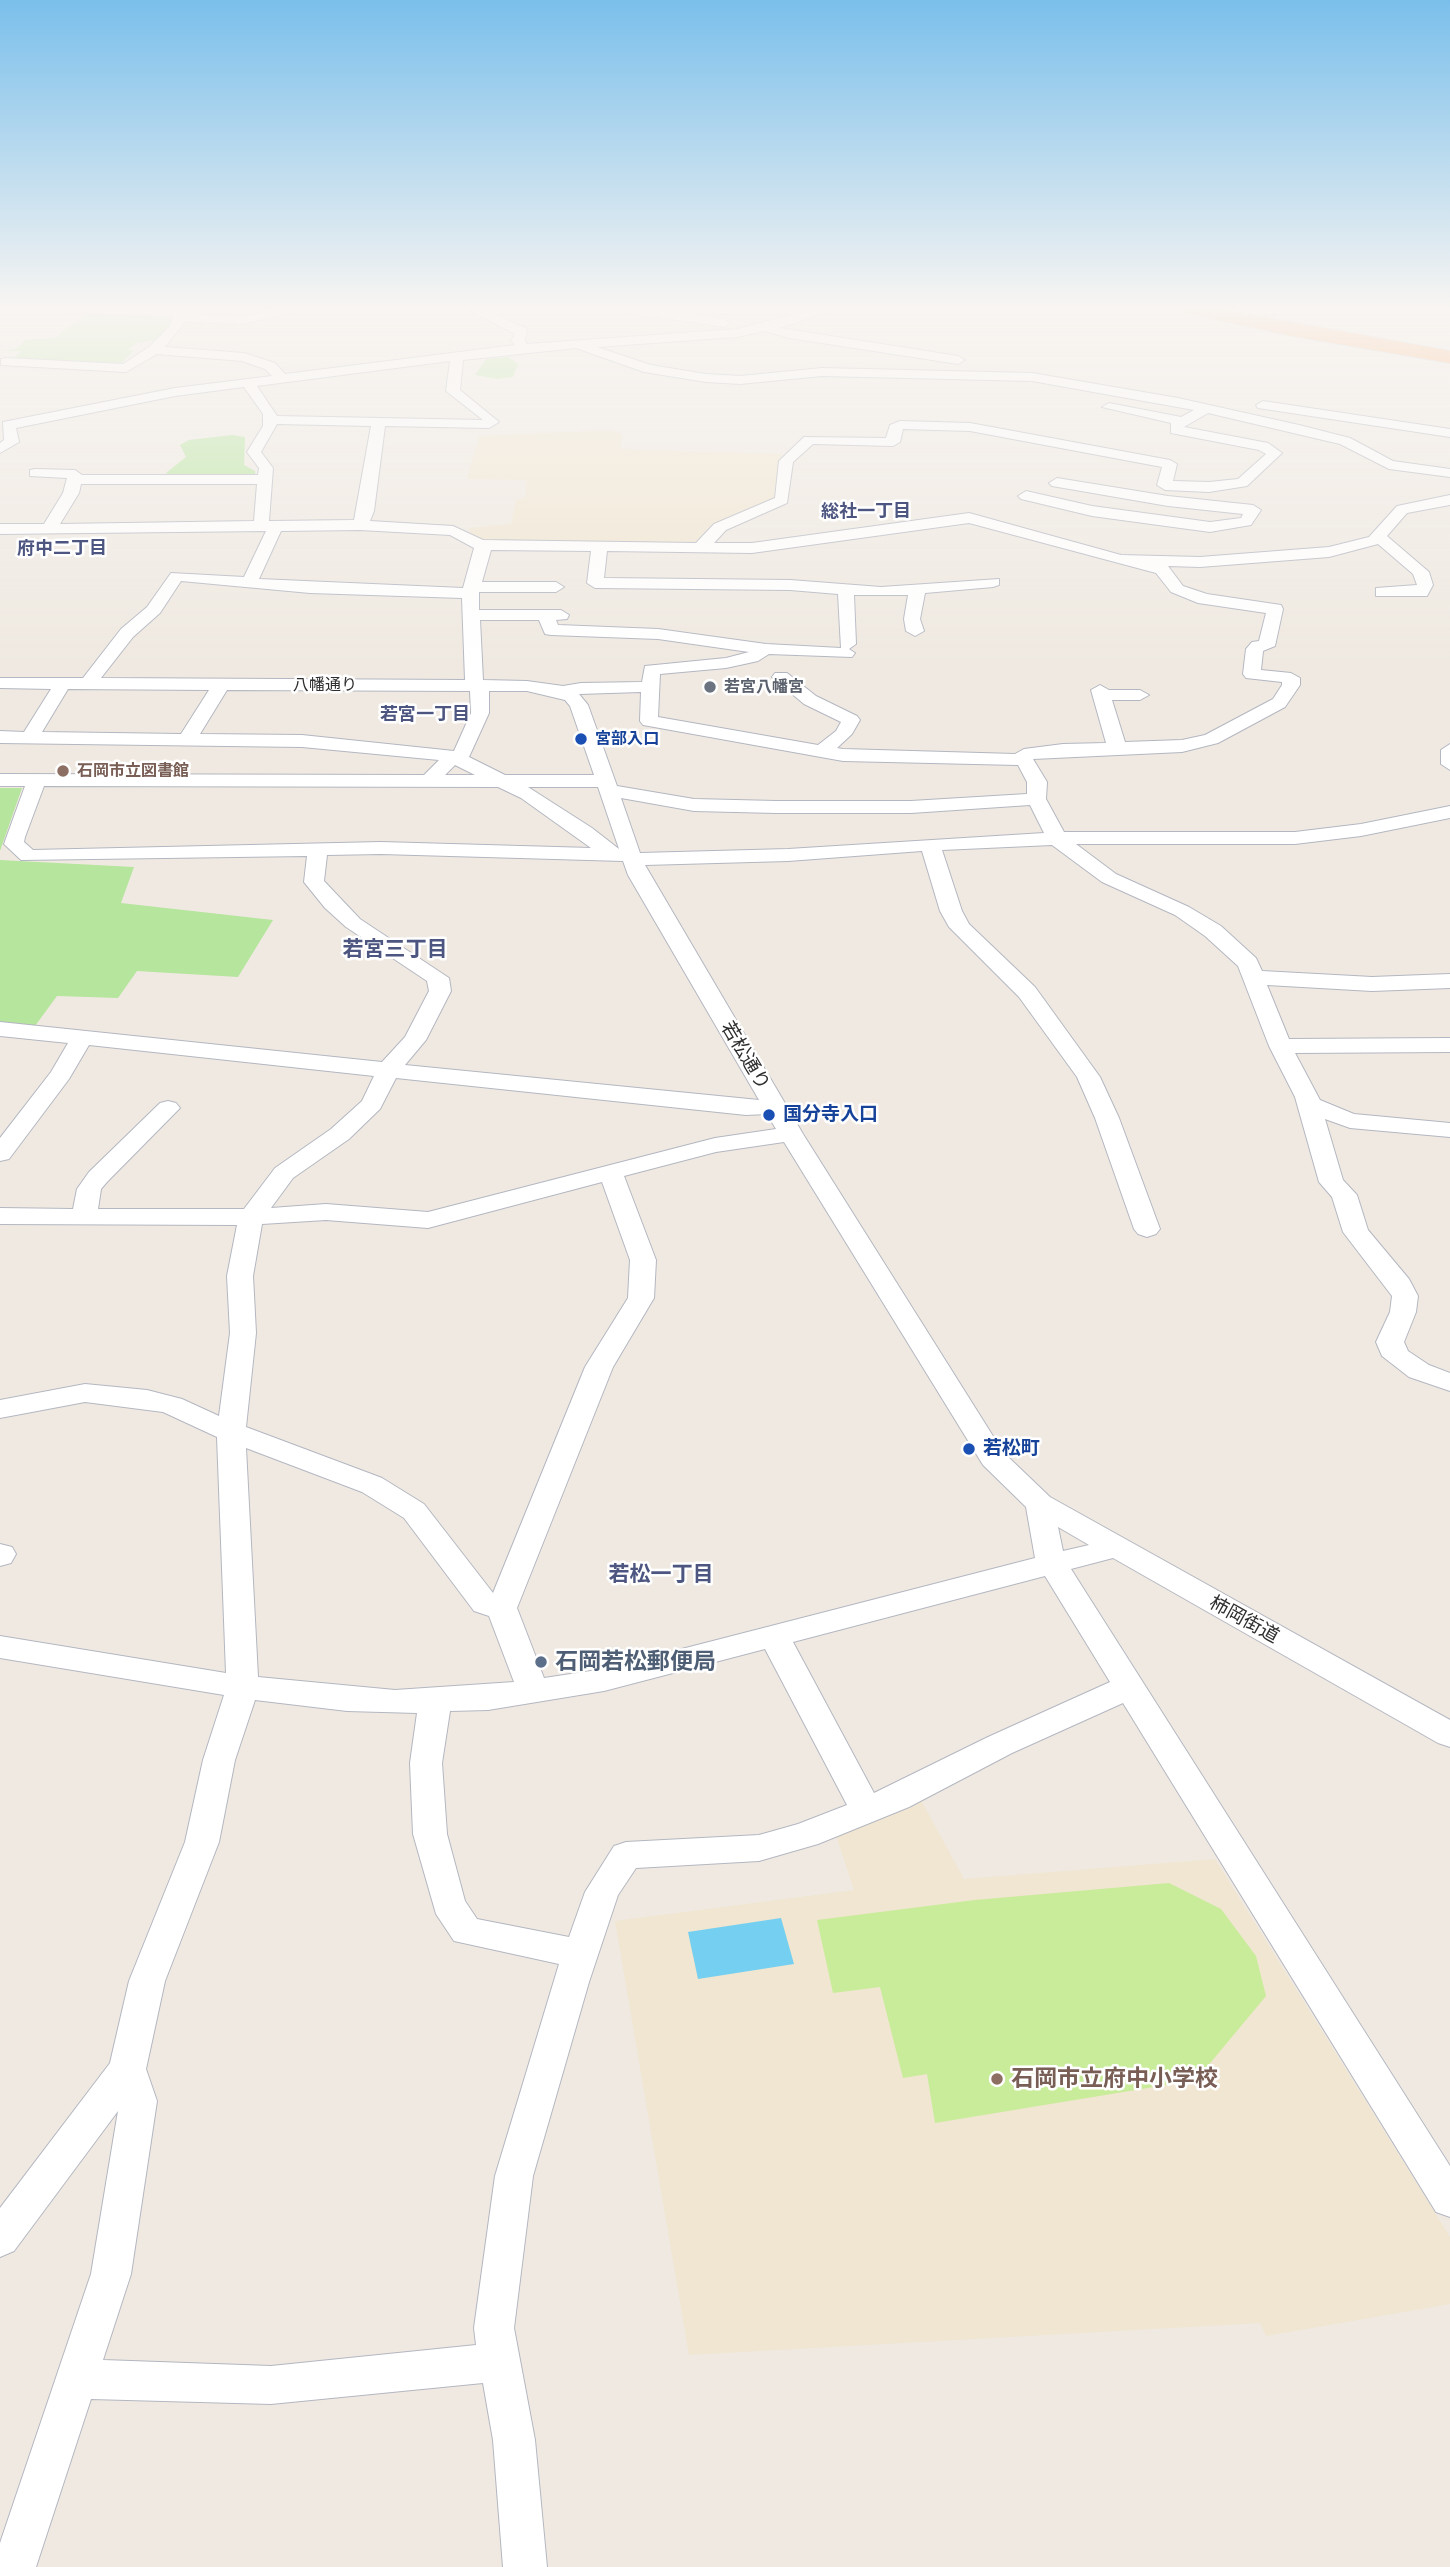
<!DOCTYPE html>
<meta charset="utf-8">
<style>
body{margin:0}
canvas{display:block;background:#efe9e1}
</style>
<canvas width="1450" height="2567"></canvas>
<script>
const g = document.querySelector('canvas').getContext('2d');
g.lineJoin = 'round';
function paint(path, color) {
  g.fillStyle = color;
  g.fill(path, 'evenodd');
}
function toPath(rows) {
  const path = new Path2D();
  for (const r of rows) {
    path.moveTo(r[0], r[1]);
    for (let i = 2; i < r.length; i += 2) path.lineTo(r[i], r[i + 1]);
  }
  return path;
}
function trace(path, color, width, dash) {
  g.strokeStyle = color;
  g.lineWidth = width;
  g.lineCap = dash ? 'butt' : 'round';
  g.setLineDash(dash || []);
  g.stroke(path);
}
function label(font, color, halo, rows, align = 'center') {
  g.font = font + ' "PT Sans","Noto Sans JP",sans-serif';
  g.lineWidth = 5;
  g.setLineDash([]);
  g.textBaseline = 'middle';
  g.strokeStyle = halo;
  g.fillStyle = color;
  for (const [text, x, y, turn = 0] of rows) {
    g.save();
    g.translate(x, y);
    g.rotate((+turn || 0) * Math.PI / 180);
    g.textAlign = isNaN(turn) ? turn : align;
    if (halo) g.strokeText(text, 0, 0);
    g.fillText(text, 0, 0);
    g.restore();
  }
}
const education = toPath([
 [611,430,622,434,620,449,782,454,775,500,697,544,486,541,470,533,469,528,511,524,516,499,525,499,527,480,467,479,479,436],
 [917,1793,964,1879,1215,1859,1450,2237,1450,2304,1266,2336,1260,2323,689,2355,615,1921,854,1890,834,1829]
]);
const green = toPath([
 [91,311,179,318,160,340,137,342,128,350,134,351,117,367,10,361,22,351,0,351,16,349,25,340,54,338],
 [508,357,518,364,513,377,498,379,475,375,486,359],
 [232,435,245,437,244,465,255,471,256,479,174,478,166,473,186,457,180,445,189,440],
 [0,788,22,788,0,851],
 [0,860,134,867,121,903,273,920,238,977,137,971,118,998,57,996,35,1026,0,1022]
]);
const pitch = toPath([
 [1169,1883,1221,1909,1256,1956,1266,1996,1196,2080,935,2123,927,2074,903,2078,880,1987,833,1993,817,1920,975,1900]
]);
const water = toPath([
 [781,1918,794,1964,698,1979,688,1932]
]);
const minor = toPath([
 [60,308,190,308,188,314,245,316,282,308,305,308,245,324,185,322,165,347,244,353,275,363,285,374,515,345,511,341,515,334,465,308,481,308,527,329,525,341,527,344,737,329,819,308,838,308,780,328,958,356,965,360,958,364,789,338,765,331,737,337,597,347,651,365,706,374,740,376,822,368,1032,373,1178,398,1299,425,1350,438,1393,461,1450,469,1450,477,1389,469,1340,444,1208,413,1184,427,1268,443,1282,453,1247,486,1209,492,1165,490,1157,485,1162,467,970,431,903,429,900,442,893,446,813,444,793,462,787,503,726,530,714,543,752,543,969,513,1121,555,1200,557,1329,547,1369,537,1397,506,1450,495,1450,505,1407,513,1387,536,1429,572,1433,585,1427,596,1376,596,1376,588,1417,585,1413,574,1378,544,1329,557,1200,567,1168,566,1183,586,1207,594,1281,605,1283,609,1275,646,1263,651,1261,670,1291,673,1300,678,1300,685,1285,707,1218,743,1182,752,1033,759,1047,782,1046,799,1064,832,1295,832,1361,824,1450,806,1450,818,1361,836,1295,844,1076,844,1116,874,1189,907,1221,926,1256,958,1262,971,1372,977,1450,974,1450,988,1372,991,1267,985,1289,1039,1450,1038,1450,1052,1295,1053,1320,1100,1354,1114,1450,1123,1450,1137,1350,1128,1325,1119,1343,1180,1357,1195,1368,1230,1409,1279,1418,1296,1416,1312,1404,1342,1408,1351,1429,1365,1450,1373,1450,1391,1409,1377,1382,1356,1376,1342,1390,1312,1392,1296,1343,1232,1332,1197,1319,1182,1295,1097,1269,1046,1238,966,1205,936,1175,915,1102,882,1052,845,942,850,962,911,969,924,1035,987,1100,1077,1119,1118,1160,1229,1156,1234,1147,1237,1138,1234,1134,1229,1095,1118,1077,1077,1019,997,949,927,940,911,922,851,788,861,645,865,803,1134,1003,1452,1050,1497,1450,1720,1450,1747,1438,1743,1113,1558,1071,1569,1450,2166,1450,2217,1436,2212,1123,1703,1012,1753,909,1807,818,1844,759,1861,636,1868,618,1895,589,1982,533,2176,514,2328,535,2440,547,2567,503,2567,493,2440,483,2383,271,2404,91,2399,36,2567,0,2567,0,2543,91,2274,118,2111,14,2251,0,2257,0,2208,110,2063,129,1981,185,1842,203,1760,224,1695,0,1658,0,1636,226,1673,217,1437,163,1412,85,1402,0,1418,0,1400,85,1384,147,1390,182,1399,219,1416,230,1333,227,1276,237,1225,0,1224,0,1208,73,1209,77,1189,89,1172,160,1103,168,1101,176,1103,180,1108,107,1182,101,1189,98,1209,244,1209,275,1168,331,1129,362,1101,374,1076,89,1045,69,1079,9,1159,0,1161,0,1138,51,1072,68,1043,0,1036,0,1022,382,1062,405,1037,429,991,427,981,346,927,325,908,304,882,307,856,21,860,4,844,25,786,0,786,0,774,424,775,439,760,302,747,0,743,0,731,24,732,51,689,0,688,0,678,83,678,121,629,147,607,171,573,244,577,266,531,0,534,0,524,44,524,63,493,67,478,30,476,30,470,35,469,75,470,82,475,258,475,259,468,247,452,263,426,263,414,244,387,175,396,16,428,19,442,0,453,0,443,4,440,3,422,175,388,272,376,265,369,242,361,157,354,126,372,1,365,1,359,6,358,123,364,149,347,169,327,174,316,66,312,60,308],
 [576,348,644,372,706,382,740,384,822,376,1032,381,1194,410,1181,417,1109,403,1102,407,1171,423,1171,433,1259,450,1266,454,1238,479,1209,482,1173,481,1177,464,1170,460,970,423,900,421,890,425,886,438,804,437,779,461,775,498,714,524,696,543,483,540,453,526,370,521,374,511,385,426,489,428,499,422,460,390,463,360,576,348],
 [450,361,446,391,483,420,277,416,257,386,450,361],
 [277,424,371,426,354,520,269,521,273,468,261,452,277,424],
 [81,484,257,484,254,521,60,524,79,493,81,484],
 [969,523,1156,573,1171,592,1198,603,1266,613,1259,641,1252,642,1246,649,1243,674,1246,678,1282,682,1282,685,1273,699,1205,735,1182,740,1125,742,1112,700,1140,700,1149,695,1140,690,1109,690,1100,685,1091,690,1106,743,1063,744,1024,749,1015,754,843,749,837,748,852,734,860,720,857,716,816,696,787,673,775,673,772,677,804,704,841,722,836,731,818,745,658,717,660,674,726,668,758,661,769,654,852,657,855,653,849,649,856,644,854,595,908,595,904,619,906,631,915,636,924,631,920,619,925,593,993,587,999,585,999,579,881,587,790,580,604,578,607,551,752,553,969,523],
 [360,530,450,535,474,548,463,588,259,579,281,531,360,530],
 [491,550,591,551,587,583,595,588,790,590,838,594,841,648,766,644,658,629,558,625,556,620,567,619,569,615,561,610,479,610,479,592,556,592,564,587,556,582,482,582,491,550],
 [181,581,310,593,462,598,465,680,101,678,133,637,160,613,181,581],
 [480,620,539,620,545,634,551,635,658,639,749,652,726,658,645,666,642,682,581,683,563,686,527,681,483,680,480,620],
 [68,689,209,690,181,734,42,732,68,689],
 [227,690,470,691,471,713,454,751,302,735,200,734,227,690],
 [489,691,527,691,565,700,570,706,594,775,505,775,469,757,489,713,489,691],
 [641,692,640,721,643,725,843,761,1018,765,1027,782,1027,794,911,801,776,801,694,799,617,786,588,705,579,694,641,692],
 [455,765,475,775,445,775,455,765],
 [44,786,498,787,521,798,591,848,381,842,33,850,24,842,25,837,44,786],
 [528,787,598,787,619,849,592,828,528,787],
 [621,798,694,811,776,813,911,813,1030,805,1044,833,788,849,640,853,621,798],
 [381,854,623,861,628,875,759,1100,405,1065,426,1040,451,991,449,978,360,919,324,881,327,855,381,854],
 [396,1078,746,1115,767,1114,776,1129,715,1138,428,1212,326,1204,271,1208,293,1178,349,1139,380,1109,396,1078],
 [784,1142,983,1465,1026,1507,1035,1558,604,1669,544,1678,517,1608,613,1367,654,1298,656,1260,624,1176,716,1152,784,1142],
 [602,1182,630,1260,628,1298,585,1367,493,1593,424,1504,382,1478,246,1427,256,1333,253,1276,262,1224,326,1220,428,1228,602,1182],
 [246,1448,362,1492,404,1518,474,1611,489,1616,514,1682,395,1690,258,1677,246,1448],
 [1058,1527,1089,1545,1063,1551,1058,1527],
 [1045,1576,1110,1682,988,1737,874,1793,793,1642,1045,1576],
 [765,1649,847,1805,798,1824,759,1835,626,1842,614,1846,585,1892,569,1937,477,1919,465,1901,447,1834,442,1763,450,1711,488,1710,604,1691,765,1649],
 [255,1700,347,1711,417,1713,410,1763,413,1834,436,1914,454,1941,559,1964,495,2176,474,2328,476,2345,271,2366,103,2360,131,2274,157,2101,146,2069,165,1981,219,1842,235,1760,255,1700],
 [620,308,651,308,724,319,730,323,724,327,626,312,620,308],
 [1263,401,1450,429,1450,437,1258,408,1256,405,1263,401],
 [1057,478,1168,496,1253,505,1261,510,1251,525,1210,532,1092,516,1021,499,1018,496,1026,491,1092,506,1210,522,1241,518,1243,514,1168,506,1052,486,1049,483,1057,478],
 [1450,744,1450,770,1441,764,1441,750,1450,744],
 [0,1544,12,1547,16,1554,11,1563,0,1566,0,1544]
]);
const highway = toPath([
 [1180,308,1215,308,1450,351,1450,363,1292,336,1189,314,1180,308]
]);
const markers = [
 [710,687,7,"#6b7280"],
 [581,739,7,"#1a4fb4"],
 [63,771,7,"#8d6e63"],
 [769,1115,7,"#1a4fb4"],
 [969,1449,7,"#1a4fb4"],
 [541,1662,7,"#5c6f8a"],
 [997,2079,7,"#8d6e63"]
];
const farStreetnames = [
 ["八幡通り",325,685]
];
const farWorshipnames = [
 ["若宮八幡宮",724,687]
];
const farTransitnames = [
 ["宮部入口",595,739]
];
const farEducationnames = [
 ["石岡市立図書館",77,771]
];
const farNeighbourhoodnames = [
 ["総社一丁目",866,512],
 ["府中二丁目",62,549],
 ["若宮一丁目",425,715]
];
const streetNames = [
 ["若松通り",745,1056,59],
 ["柿岡街道",1244,1620,29]
];
const transitNames = [
 ["国分寺入口",783,1115],
 ["若松町",983,1449]
];
const neighbourhoodNames = [
 ["若宮三丁目",395,950],
 ["若松一丁目",661,1575]
];
const nearServicenames = [
 ["石岡若松郵便局",555,1662]
];
const nearEducationnames = [
 ["石岡市立府中小学校",1011,2079]
];
paint(education, '#f0e6d1');
paint(green, '#b6e59e');
paint(pitch, '#c9ec9a');
paint(water, '#75cff0');
trace(minor, '#b4b7c1', 2);
trace(highway, '#c9c9c9', 2);
paint(minor, '#fff');
paint(highway, '#ffa35c');
const sky = g.createLinearGradient(0, 0, 0, 667);
sky.addColorStop(0, '#7abfeb');
sky.addColorStop(0.46, '#f8f5f2');
sky.addColorStop(1, '#f8f5f200');
g.fillStyle = sky;
g.fillRect(0, 0, 1450, 667);
for (const [x, y, r, color] of markers) {
  const dot = new Path2D();
  dot.arc(x, y, r, 0, 2 * Math.PI);
  g.fillStyle = color;
  g.fill(dot);
  trace(dot, '#fff', 2.5);
}
label('16px', '#2e2e2e', '#fff', farStreetnames);
label('bold 16px', '#5b616d', '#fff', farWorshipnames, 'left');
label('bold 16px', '#164399', '#fff', farTransitnames, 'left');
label('bold 16px', '#785e54', '#fff', farEducationnames, 'left');
label('bold 18px', '#4d5680', '#fff', farNeighbourhoodnames);
label('19px', '#2e2e2e', '#fff', streetNames);
label('bold 19px', '#164399', '#fff', transitNames, 'left');
label('bold 21px', '#4d5680', '#fff', neighbourhoodNames);
label('bold 23px', '#4e5e75', '#fff', nearServicenames, 'left');
label('bold 23px', '#785e54', '#fff', nearEducationnames, 'left');
</script>
